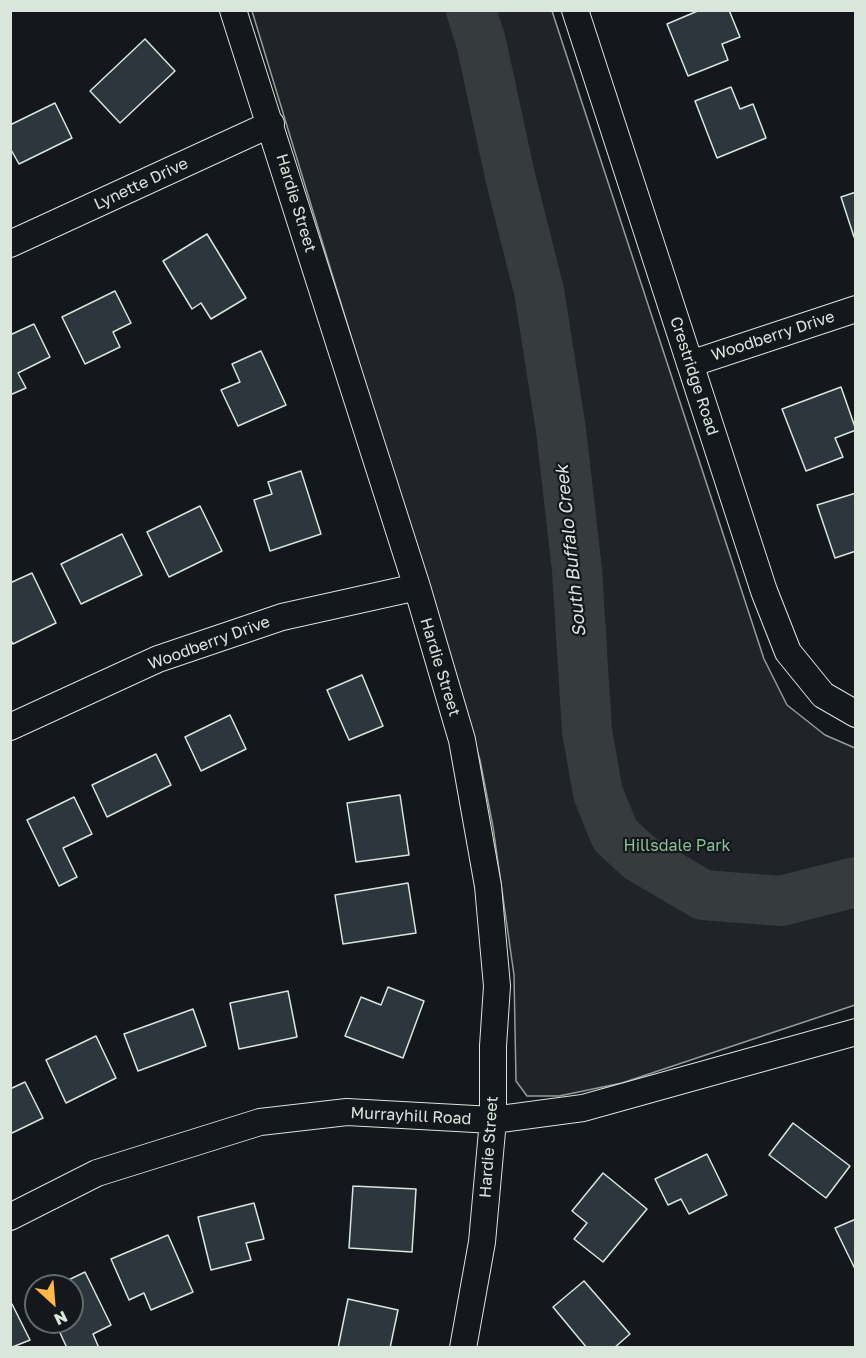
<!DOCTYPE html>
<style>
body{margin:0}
#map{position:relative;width:866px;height:1358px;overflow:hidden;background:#14181c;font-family:"Golos Text",sans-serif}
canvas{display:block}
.frame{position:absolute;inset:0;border:12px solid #d8e6dc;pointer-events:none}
.north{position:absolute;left:24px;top:1274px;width:60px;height:60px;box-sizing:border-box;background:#14181c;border:2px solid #626a69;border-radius:50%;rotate:154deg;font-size:16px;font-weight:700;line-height:24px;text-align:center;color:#d8e6dc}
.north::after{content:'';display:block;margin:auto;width:21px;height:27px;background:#ffb74d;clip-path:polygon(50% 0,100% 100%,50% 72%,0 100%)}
</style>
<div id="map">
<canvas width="866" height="1358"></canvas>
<div class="frame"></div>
<div class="north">N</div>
</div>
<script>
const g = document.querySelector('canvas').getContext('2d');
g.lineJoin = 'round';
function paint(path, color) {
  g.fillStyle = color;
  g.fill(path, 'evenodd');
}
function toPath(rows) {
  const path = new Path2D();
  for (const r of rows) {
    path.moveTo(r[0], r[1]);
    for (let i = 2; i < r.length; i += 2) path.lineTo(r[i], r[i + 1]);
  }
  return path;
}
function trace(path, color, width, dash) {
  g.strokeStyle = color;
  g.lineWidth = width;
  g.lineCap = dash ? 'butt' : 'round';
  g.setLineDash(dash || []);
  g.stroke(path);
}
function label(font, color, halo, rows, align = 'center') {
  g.font = font + ' "Golos Text",sans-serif';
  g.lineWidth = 4.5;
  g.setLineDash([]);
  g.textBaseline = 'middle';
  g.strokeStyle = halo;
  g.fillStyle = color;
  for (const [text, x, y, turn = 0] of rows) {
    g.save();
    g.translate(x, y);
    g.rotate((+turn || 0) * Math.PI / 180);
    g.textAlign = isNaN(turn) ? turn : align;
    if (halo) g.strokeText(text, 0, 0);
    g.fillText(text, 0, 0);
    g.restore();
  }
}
const green = toPath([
 [252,11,552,11,764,659,787,705,825,735,855,748,855,1005,622,1083,559,1096,527,1096,516,1081,514,975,493,827,480,760,252,11]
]);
const river = toPath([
 [471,10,481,42,510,176,539,291,561,430,577,570,587,731,598,793,615,835,640,858,703,895,781,901,856,882]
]);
const building = toPath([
 [700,10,729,10,740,37,722,44,728,60,688,76,667,24,700,10],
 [145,39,175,71,120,123,90,91,145,39],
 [731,87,740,109,753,104,766,138,717,158,695,101,731,87],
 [55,103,72,138,19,164,10,148,10,125,55,103],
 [856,192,856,237,854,237,841,197,856,192],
 [207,234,246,298,211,319,201,303,192,309,163,261,207,234],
 [115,291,131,323,113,332,120,347,85,364,62,317,115,291],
 [34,324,50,357,18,373,26,388,10,395,10,335,34,324],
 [261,351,286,405,238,426,221,390,240,382,232,364,261,351],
 [841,387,856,430,835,438,843,457,806,471,782,409,841,387],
 [301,471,321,534,270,551,254,500,272,494,268,482,301,471],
 [856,493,856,551,835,558,817,505,856,493],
 [200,506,222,551,169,577,147,532,200,506],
 [122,534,142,575,81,604,61,564,122,534],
 [32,573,56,623,13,644,10,639,10,583,32,573],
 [362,675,383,726,349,740,327,690,362,675],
 [230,715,246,749,201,771,185,737,230,715],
 [156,754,171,785,107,817,92,785,156,754],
 [400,795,409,855,356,862,347,803,400,795],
 [74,797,92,834,63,848,77,877,59,886,27,820,74,797],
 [408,883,416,933,343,944,335,895,408,883],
 [388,987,424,1001,403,1058,345,1036,361,997,381,1005,388,987],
 [288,991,297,1037,239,1049,230,1003,288,991],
 [193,1009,206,1046,138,1071,124,1034,193,1009],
 [96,1036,116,1078,66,1103,46,1060,96,1036],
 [25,1082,43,1118,10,1134,10,1089,25,1082],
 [793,1123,850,1166,826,1198,769,1155,793,1123],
 [707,1154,727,1195,689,1214,681,1199,668,1205,655,1179,707,1154],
 [603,1173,647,1209,603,1262,574,1239,587,1223,572,1211,603,1173],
 [353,1186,416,1189,412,1252,349,1248,353,1186],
 [254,1203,264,1239,246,1243,251,1260,211,1270,198,1217,254,1203],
 [856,1219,856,1269,855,1269,835,1228,856,1219],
 [168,1235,193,1292,151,1310,144,1293,129,1300,111,1259,168,1235],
 [85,1272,111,1325,93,1334,99,1348,67,1348,55,1322,72,1322,72,1286,56,1286,85,1272],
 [584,1281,630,1334,614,1348,587,1348,553,1307,584,1281],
 [348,1299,398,1310,390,1348,338,1348,348,1299],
 [12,1304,30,1340,10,1348,10,1305,12,1304]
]);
const minor = toPath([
 [233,10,417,587,462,740,488,886,497,986,493,1046,493,1120,482,1242,463,1348],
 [575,10,764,591,788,652,823,695,856,714],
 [10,244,271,124],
 [690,364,856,309],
 [10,727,158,659,282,617,417,587],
 [10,1217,97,1173,260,1122,347,1112,493,1120,583,1108,856,1032]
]);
const streetNames = [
 ["Lynette Drive",141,184,-25],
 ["Hardie Street",296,203,73],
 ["Woodberry Drive",773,336,-18],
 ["Crestridge Road",694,376,72],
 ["Woodberry Drive",209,643,-20],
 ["Hardie Street",440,667,73],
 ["Murrayhill Road",411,1116,3],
 ["Hardie Street",489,1147,-86]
];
const parkNames = [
 ["Hillsdale Park",677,846]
];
const waterNames = [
 ["South Buffalo Creek",571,551,-96]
];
paint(green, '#202428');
trace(green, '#939e99', 1.5);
trace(river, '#363b3e', 50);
paint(building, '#2c363c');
trace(building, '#d8e6dc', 1.5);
trace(minor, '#d8e6dc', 28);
trace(minor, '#14181c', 26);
label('16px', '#d8e6dc', '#14181c', streetNames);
label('16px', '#8ac095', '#14181c', parkNames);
label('italic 18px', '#d8e6dc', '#14181c', waterNames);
</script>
